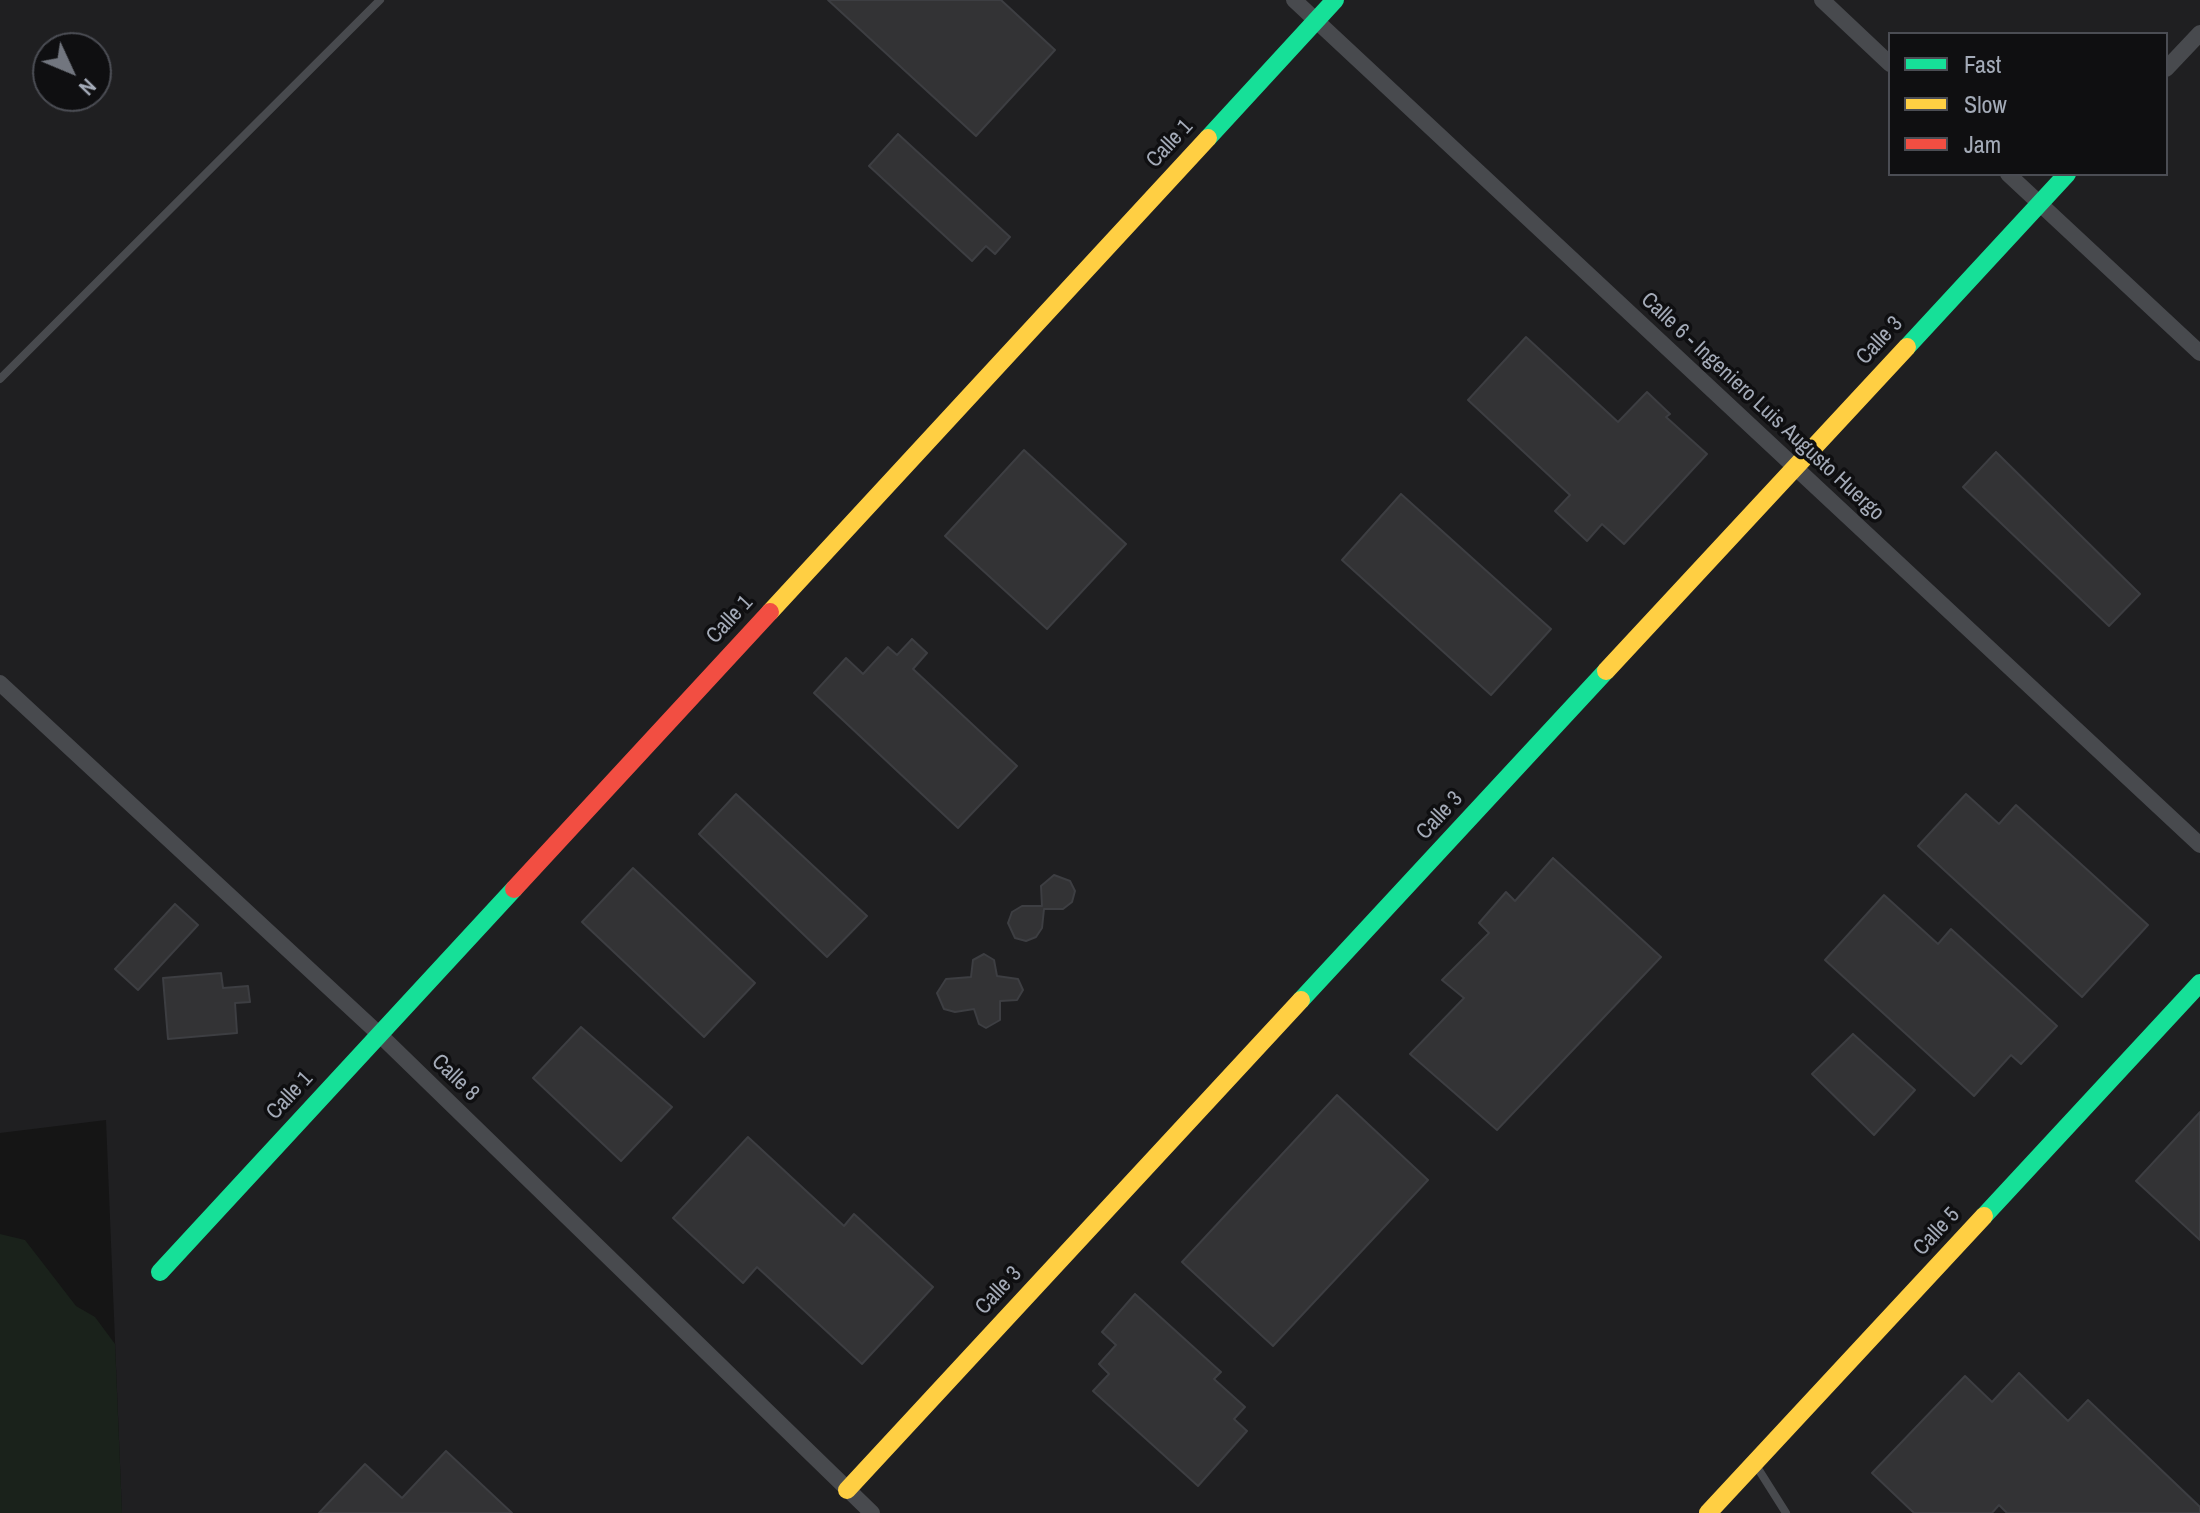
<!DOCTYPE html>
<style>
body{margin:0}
#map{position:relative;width:2200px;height:1513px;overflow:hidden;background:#151515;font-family:"Archivo Narrow",sans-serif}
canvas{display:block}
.legend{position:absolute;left:1888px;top:32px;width:280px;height:144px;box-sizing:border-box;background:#0f0f11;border:2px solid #4b4d54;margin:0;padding:10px 14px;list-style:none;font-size:24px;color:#a4abb8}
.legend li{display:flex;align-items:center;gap:16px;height:40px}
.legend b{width:40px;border:2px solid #4b4d54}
.north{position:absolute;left:32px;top:32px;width:80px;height:80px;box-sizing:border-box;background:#0f0f11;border:2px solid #4b4d54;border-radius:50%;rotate:134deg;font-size:22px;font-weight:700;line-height:32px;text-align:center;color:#a4abb8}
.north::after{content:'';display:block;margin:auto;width:28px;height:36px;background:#72767f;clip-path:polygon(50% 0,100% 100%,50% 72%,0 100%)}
</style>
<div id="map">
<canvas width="2200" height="1513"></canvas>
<ul class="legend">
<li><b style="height:10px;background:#16e098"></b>Fast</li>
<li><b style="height:10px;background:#ffcf43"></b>Slow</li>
<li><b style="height:10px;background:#f24e42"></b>Jam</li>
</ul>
<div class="north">N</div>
</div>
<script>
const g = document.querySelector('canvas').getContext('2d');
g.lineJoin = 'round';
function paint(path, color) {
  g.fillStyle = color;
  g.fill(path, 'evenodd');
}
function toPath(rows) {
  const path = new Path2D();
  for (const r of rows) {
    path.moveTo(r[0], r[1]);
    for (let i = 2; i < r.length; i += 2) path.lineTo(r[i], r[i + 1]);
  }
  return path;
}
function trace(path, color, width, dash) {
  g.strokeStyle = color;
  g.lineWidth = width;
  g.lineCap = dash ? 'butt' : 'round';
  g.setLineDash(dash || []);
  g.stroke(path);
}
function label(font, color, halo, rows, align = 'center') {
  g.font = font + ' "Archivo Narrow",sans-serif';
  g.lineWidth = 7;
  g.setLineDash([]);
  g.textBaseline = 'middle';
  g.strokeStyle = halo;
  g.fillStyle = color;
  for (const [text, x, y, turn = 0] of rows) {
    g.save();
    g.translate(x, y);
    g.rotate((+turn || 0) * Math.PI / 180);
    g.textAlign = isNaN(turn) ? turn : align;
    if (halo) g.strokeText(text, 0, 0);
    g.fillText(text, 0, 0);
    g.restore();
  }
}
const built = toPath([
 [0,0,2200,0,2200,1513,122,1513,106,1120,0,1133],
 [1890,34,2166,34,2166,174,1890,174],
 [48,48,96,48,96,96,48,96]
]);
const green = toPath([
 [0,1234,25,1240,76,1306,95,1317,115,1344,122,1513,0,1513]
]);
const building = toPath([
 [828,0,1001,0,1055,50,976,136,828,0],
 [898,134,1010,237,995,254,986,246,972,261,869,166,898,134],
 [1526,337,1618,422,1647,392,1670,414,1666,417,1707,454,1624,544,1602,524,1587,541,1555,511,1570,495,1468,400,1526,337],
 [1024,450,1126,544,1047,629,945,536,1024,450],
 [1996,452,2140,594,2109,626,1963,487,1996,452],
 [1401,494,1551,629,1491,695,1342,560,1401,494],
 [912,639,927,653,913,669,1017,766,958,828,814,693,846,658,863,674,888,647,897,655,912,639],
 [736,794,867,916,827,957,699,834,736,794],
 [1966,794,1999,824,2016,805,2148,925,2082,997,1918,846,1966,794],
 [1553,858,1661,957,1497,1130,1410,1054,1464,998,1442,980,1489,933,1479,923,1506,892,1515,901,1553,858],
 [633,868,755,983,704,1037,582,922,633,868],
 [1054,875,1070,881,1075,891,1072,902,1063,909,1044,909,1042,928,1036,937,1026,941,1015,938,1008,923,1012,912,1022,906,1042,906,1041,886,1054,875],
 [1884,895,1938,944,1951,929,2057,1026,2021,1064,2011,1055,1974,1096,1825,960,1884,895],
 [175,904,198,925,138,990,115,969,175,904],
 [984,954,994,960,997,976,1018,979,1023,990,1017,1000,1000,1001,1000,1020,986,1028,979,1024,974,1009,955,1012,944,1009,937,993,946,979,971,977,973,960,984,954],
 [221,973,223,988,248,986,250,1002,235,1003,237,1033,168,1039,163,978,221,973],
 [581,1027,672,1107,621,1161,533,1078,581,1027],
 [1853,1034,1915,1090,1874,1135,1812,1074,1853,1034],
 [1337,1095,1428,1180,1273,1346,1182,1262,1337,1095],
 [2200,1112,2200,1240,2136,1181,2200,1112],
 [748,1137,844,1226,854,1214,933,1287,862,1364,757,1267,743,1283,673,1218,748,1137],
 [1135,1294,1221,1372,1214,1379,1245,1407,1234,1419,1247,1431,1198,1486,1093,1391,1109,1374,1099,1364,1116,1345,1102,1332,1135,1294],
 [2019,1373,2068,1421,2088,1400,2200,1507,2200,1513,2007,1513,1999,1505,1992,1513,1914,1513,1872,1473,1965,1376,1992,1402,2019,1373],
 [446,1451,512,1513,319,1513,365,1464,402,1498,446,1451]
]);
const lane = toPath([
 [0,379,380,0],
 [1757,1467,1786,1513]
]);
const street = toPath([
 [1294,0,2200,845],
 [1822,0,1890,64],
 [2166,69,2200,33],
 [2008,174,2200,353],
 [0,683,380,1035,872,1513]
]);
const fast = toPath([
 [1208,138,1335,0],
 [1907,347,2067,174],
 [1301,1000,1606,671],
 [1984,1216,2200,983],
 [160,1272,514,889]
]);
const slow = toPath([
 [770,612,1208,138],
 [1606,671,1907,347],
 [847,1490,1301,1000],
 [1708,1513,1984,1216]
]);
const jam = toPath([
 [514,889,770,612]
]);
const streetNames = [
 ["Calle 1",1170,144,-47],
 ["Calle 3",1880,341,-47],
 ["Calle 6 - Ingeniero Luis Augusto Huergo",1762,407,43],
 ["Calle 1",730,620,-47],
 ["Calle 3",1440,816,-47],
 ["Calle 8",455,1078,44],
 ["Calle 1",290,1096,-47],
 ["Calle 5",1937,1232,-47],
 ["Calle 3",999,1291,-47]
];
paint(built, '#1f1f21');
paint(green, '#1a221b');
paint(building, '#333335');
trace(building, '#3d3e42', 2);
trace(lane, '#484a4e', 8);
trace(street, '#484a4e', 16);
trace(fast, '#16e098', 18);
trace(slow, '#ffcf43', 18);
trace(jam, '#f24e42', 18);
label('22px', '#a4abb8', '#0f0f11', streetNames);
</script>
